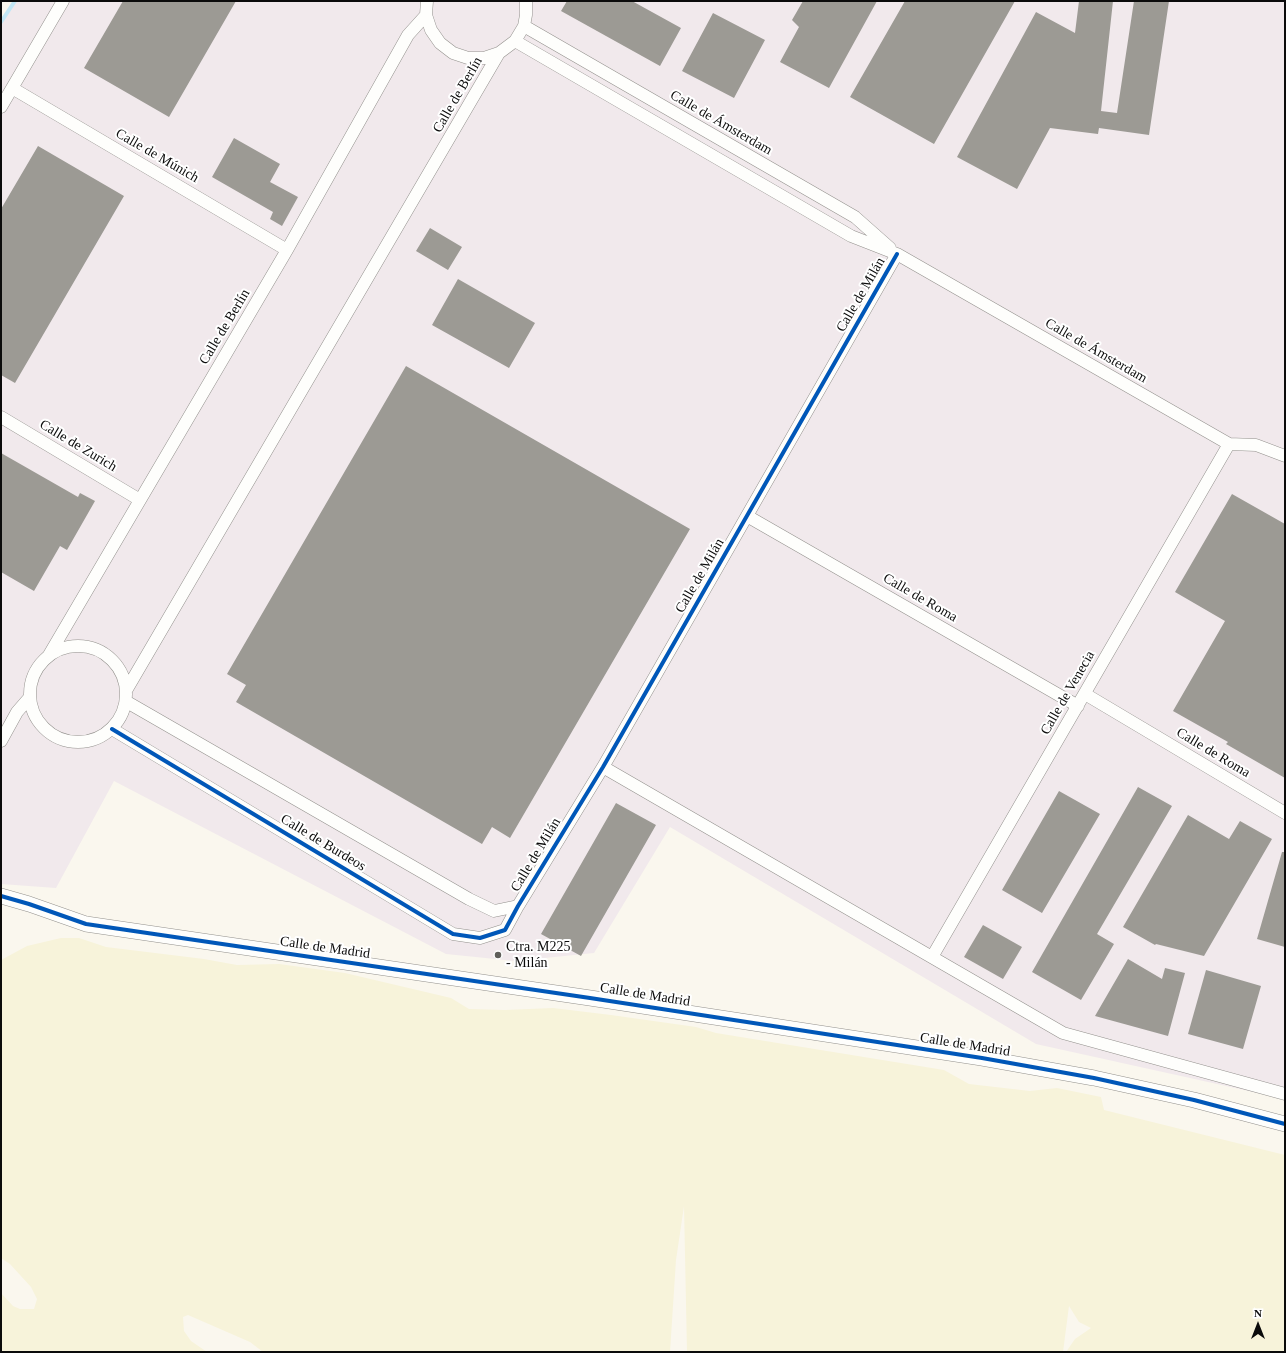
<!DOCTYPE html>
<meta charset="utf-8">
<style>
body{margin:0}
#map{position:relative;width:1286px;height:1353px;overflow:hidden;background:#faf7ee;font-family:Georgia,serif}
canvas{display:block}
.frame{position:absolute;inset:0;border:2px solid #0b0b0b;pointer-events:none}
.north{position:absolute;left:1238px;top:1305px;width:40px;height:40px;-webkit-text-stroke:3px #fff;paint-order:stroke;rotate:0deg;font-size:11px;font-weight:700;line-height:16px;text-align:center;color:#0b0b0b}
.north::after{content:'';display:block;margin:auto;width:14px;height:18px;background:#0b0b0b;clip-path:polygon(50% 0,100% 100%,50% 72%,0 100%)}
</style>
<div id="map">
<canvas width="1286" height="1353"></canvas>
<div class="frame"></div>
<div class="north">N</div>
</div>
<script>
const g = document.querySelector('canvas').getContext('2d');
g.lineJoin = 'round';
function paint(path, color) {
  g.fillStyle = color;
  g.fill(path, 'evenodd');
}
function toPath(rows) {
  const path = new Path2D();
  for (const r of rows) {
    if (r.length === 3) {
      path.moveTo(r[0] + r[2], r[1]);
      path.arc(r[0], r[1], r[2], 0, 2 * Math.PI);
      continue;
    }
    path.moveTo(r[0], r[1]);
    for (let i = 2; i < r.length; i += 2) path.lineTo(r[i], r[i + 1]);
  }
  return path;
}
function trace(path, color, width, dash) {
  g.strokeStyle = color;
  g.lineWidth = width;
  g.lineCap = dash ? 'butt' : 'round';
  g.setLineDash(dash || []);
  g.stroke(path);
}
function label(font, color, halo, rows, align = 'center') {
  g.font = font + ' Georgia,serif';
  g.lineWidth = 4;
  g.setLineDash([]);
  g.textBaseline = 'middle';
  g.strokeStyle = halo;
  g.fillStyle = color;
  for (const [text, x, y, turn = 0] of rows) {
    g.save();
    g.translate(x, y);
    g.rotate((+turn || 0) * Math.PI / 180);
    g.textAlign = isNaN(turn) ? turn : align;
    if (halo) g.strokeText(text, 0, 0);
    g.fillText(text, 0, 0);
    g.restore();
  }
}
const industrial = toPath([
 [14,1,1285,1,1285,1099,1036,1044,670,827,594,953,515,961,446,954,114,781,56,888,1,884,1,22]
]);
const farmland = toPath([
 [61,938,79,938,106,947,204,959,237,965,279,964,345,973,451,998,469,1009,505,1010,553,1008,611,1015,696,1027,716,1033,944,1070,969,1084,1030,1091,1057,1088,1101,1097,1104,1110,1285,1155,1285,1352,1066,1352,1075,1339,1091,1328,1079,1322,1069,1306,1063,1352,687,1352,684,1206,676,1260,670,1352,263,1352,250,1342,188,1315,183,1317,184,1331,191,1341,207,1352,1,1352,1,1293,13,1306,20,1309,34,1309,37,1299,31,1287,10,1264,1,1258,1,960,27,946]
]);
const stream = toPath([
 [1,22,15,1]
]);
const building = toPath([
 [123,1,236,1,169,117,84,68],
 [567,1,632,1,681,28,660,66,561,11],
 [803,1,877,1,829,88,780,62,799,27,792,20],
 [905,1,1015,1,934,144,850,97],
 [1079,1,1113,1,1101,111,1117,113,1134,1,1169,1,1149,135,1099,128,1098,134,1050,128,1017,189,957,157,1036,12,1075,33],
 [713,13,765,40,734,98,682,71],
 [234,138,280,164,270,182,298,197,282,226,270,219,273,212,212,177],
 [38,146,124,196,15,383,1,375,1,209],
 [430,228,462,247,448,270,416,251],
 [458,279,535,323,509,368,432,325],
 [406,366,690,529,510,838,492,827,482,844,236,702,246,685,227,674],
 [1,453,78,497,80,493,95,501,67,550,60,546,34,591,1,572],
 [1232,494,1285,524,1285,778,1226,744,1228,742,1173,711,1225,621,1175,592],
 [1138,787,1172,806,1097,934,1114,944,1081,1000,1032,972],
 [1059,791,1100,814,1042,913,1002,890],
 [616,803,656,825,581,956,541,934],
 [1188,815,1229,839,1240,821,1272,839,1204,956,1156,944,1155,945,1123,927],
 [1282,852,1285,852,1285,947,1257,939],
 [983,925,1022,947,1003,979,964,957],
 [1128,959,1162,979,1165,968,1185,973,1168,1036,1095,1016],
 [1206,970,1261,986,1243,1049,1188,1034]
]);
const minor = toPath([
 [427,1,426,15,431,30,440,43,453,53,468,58,484,58,499,53,515,41,524,26,526,15,526,1],
 [524,26,855,217,890,248],
 [515,41,851,236,897,254,1229,444,1256,445,1285,456],
 [12,88,287,250],
 [1,107,63,1],
 [1,417,140,500],
 [747,516,1078,706],
 [78,694,48],
 [49,655,287,250,408,35,426,15],
 [127,689,499,53],
 [1085,694,1285,813],
 [127,702,469,899,494,911,518,906],
 [112,729,453,934,480,938,505,930,518,906,603,767,897,254],
 [1,741,17,712,30,697],
 [603,767,1063,1033,1285,1094],
 [932,957,1229,444]
]);
const tertiary = toPath([
 [1,896,29,904,86,924,590,998,982,1058,1094,1078,1194,1100,1285,1124]
]);
const cycleway = toPath([
 [112,729,453,934,480,938,505,930,518,906,603,767,897,254],
 [1,896,29,904,86,924,590,998,982,1058,1094,1078,1194,1100,1285,1124]
]);
const markers = [
 [498,955,4,"#5f5e5a"]
];
const streetNames = [
 ["Calle de Berlín",458,95,-60],
 ["Calle de Ámsterdam",721,123,30],
 ["Calle de Múnich",157,156,30],
 ["Calle de Milán",861,295,-60],
 ["Calle de Berlín",225,327,-59],
 ["Calle de Ámsterdam",1096,351,30],
 ["Calle de Zurich",78,446,31],
 ["Calle de Milán",700,576,-60],
 ["Calle de Roma",920,598,30],
 ["Calle de Venecia",1068,693,-60],
 ["Calle de Roma",1213,753,31],
 ["Calle de Burdeos",323,843,31],
 ["Calle de Milán",536,855,-59],
 ["Calle de Madrid",325,948,8],
 ["Calle de Madrid",645,995,9],
 ["Calle de Madrid",965,1045,9]
];
const poiNames = [
 ["Ctra. M225",506,947],
 ["- Milán",506,963]
];
paint(industrial, '#f1e9ec');
paint(farmland, '#f7f3da');
trace(stream, '#c3e7f5', 4);
paint(building, '#9c9a94');
trace(minor, '#93918d', 13);
trace(tertiary, '#93918d', 16);
trace(minor, '#fefefc', 12);
trace(tertiary, '#fefefc', 15);
trace(cycleway, '#0057b8', 4);
for (const [x, y, r, color] of markers) {
  const dot = new Path2D();
  dot.arc(x, y, r, 0, 2 * Math.PI);
  g.fillStyle = color;
  g.fill(dot);
  trace(dot, '#fff', 1.5);
}
label('14px', '#0b0b0b', '#fff', streetNames);
label('14px', '#0b0b0b', '#fff', poiNames, 'left');
</script>
